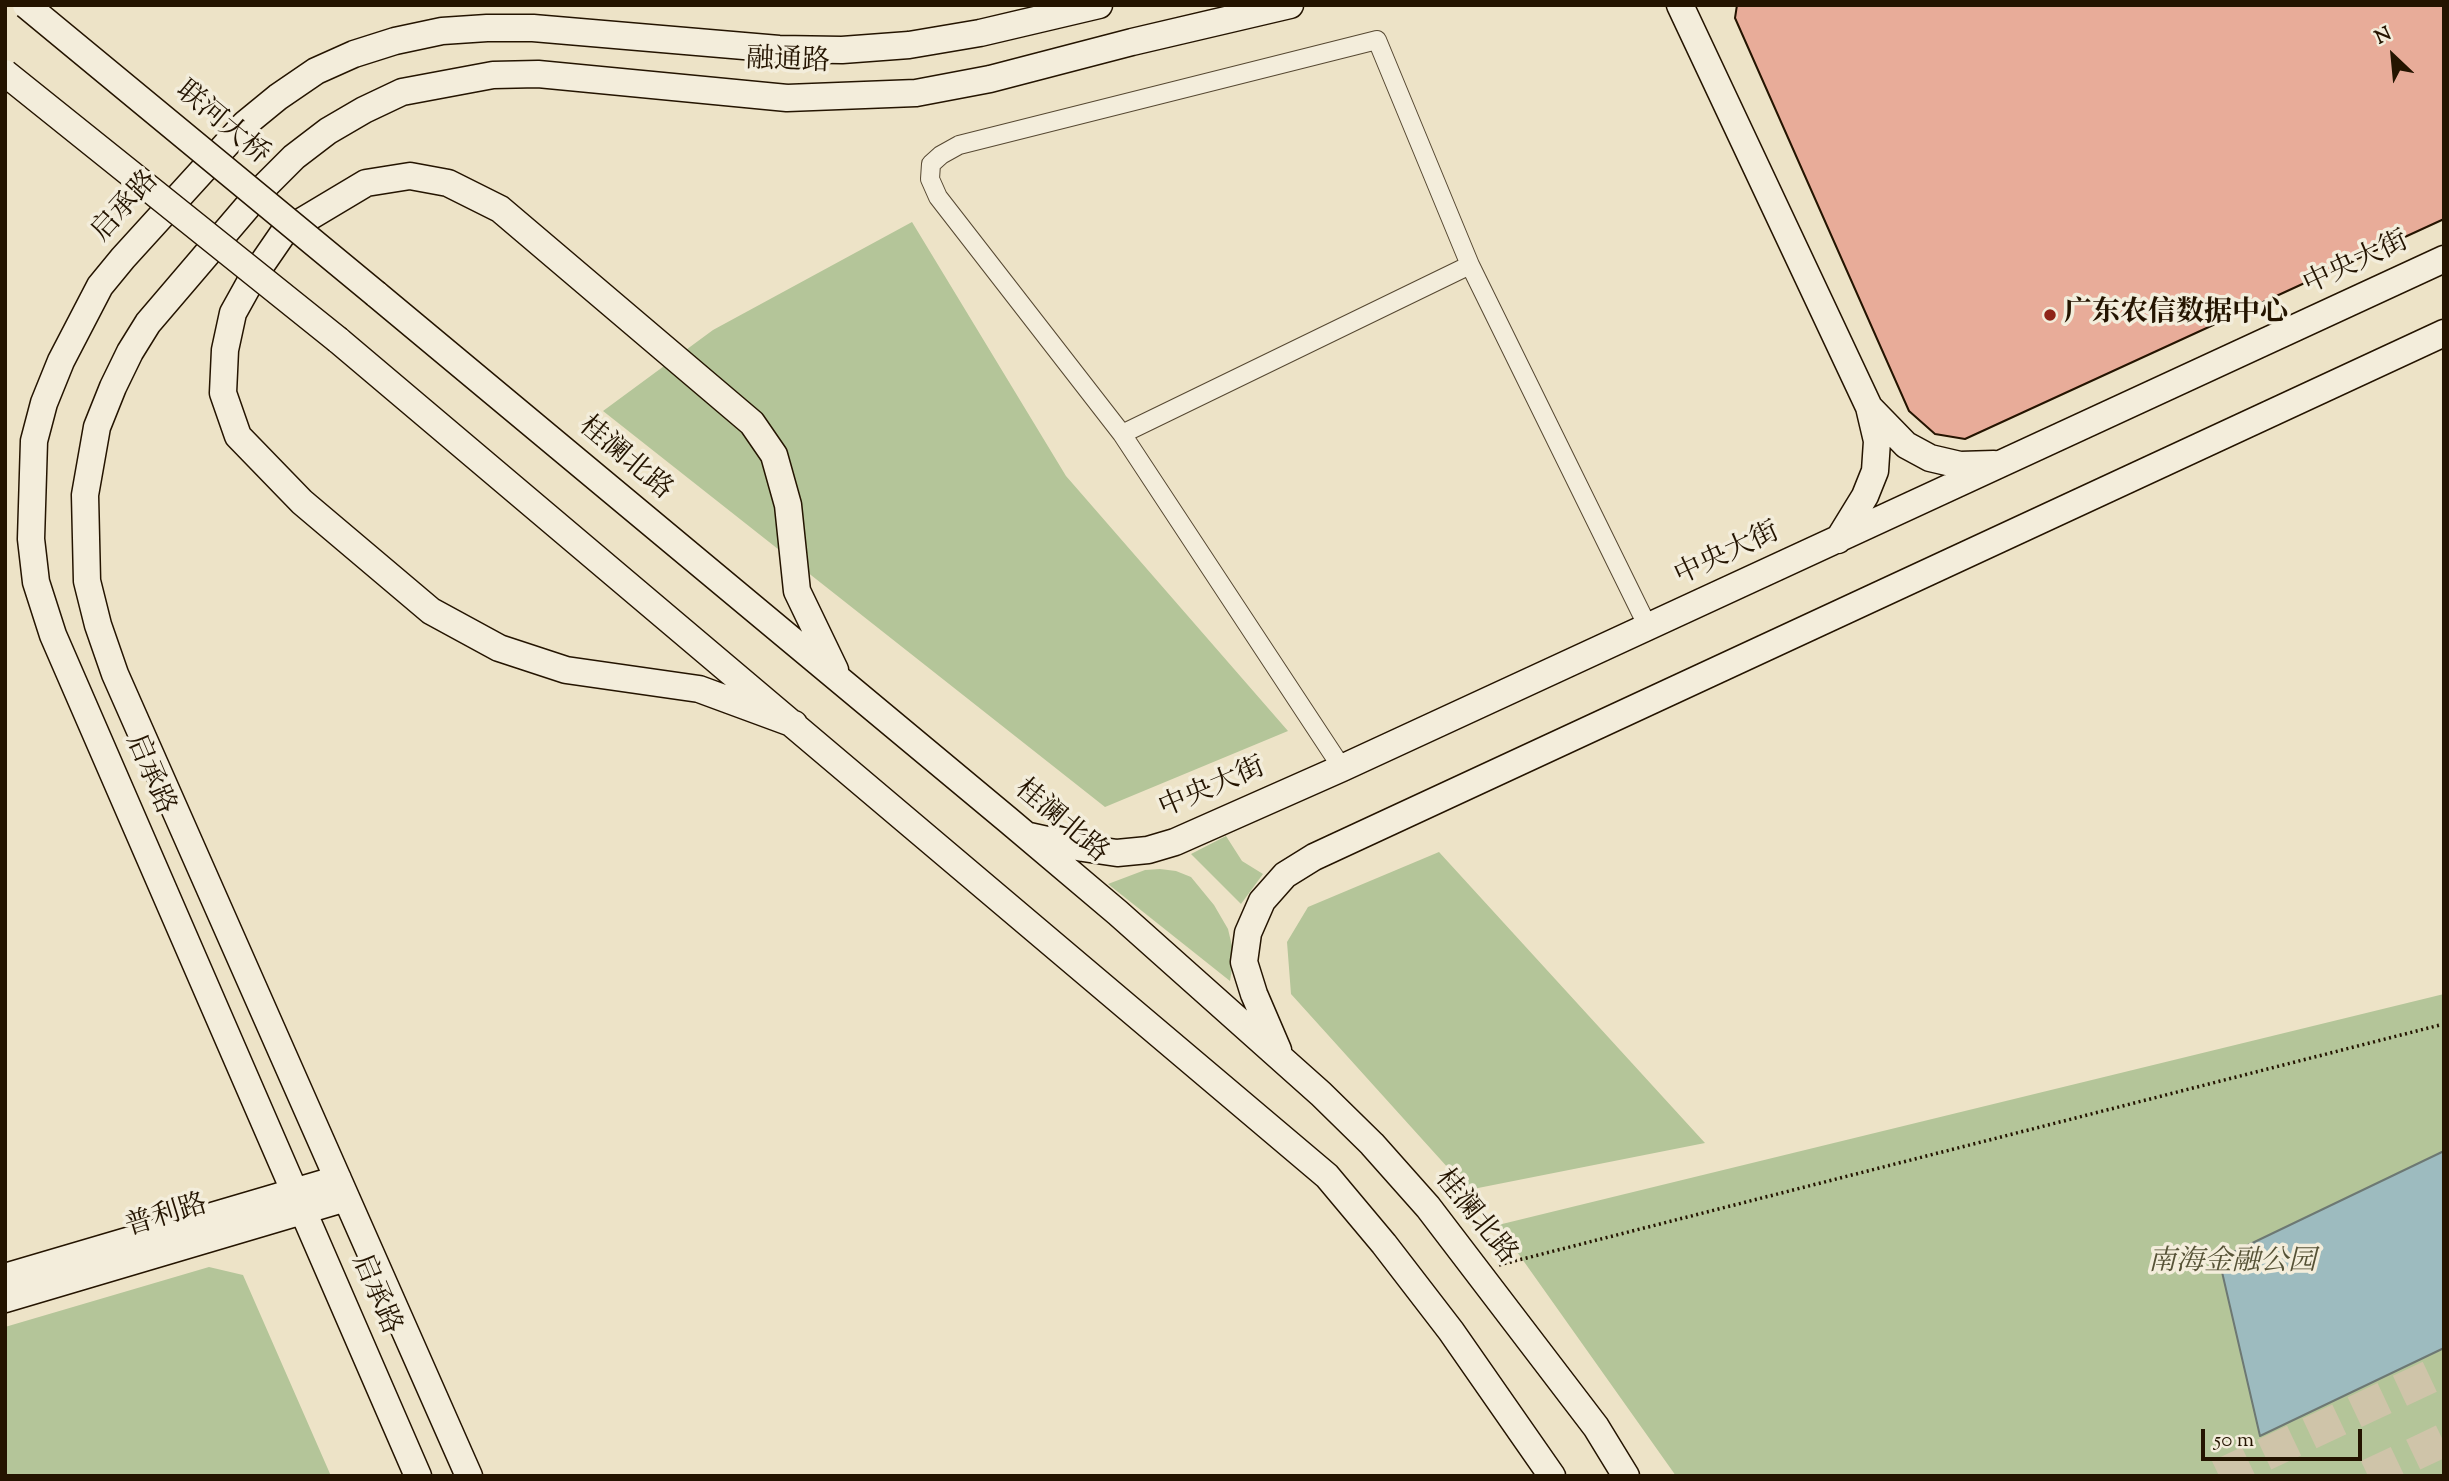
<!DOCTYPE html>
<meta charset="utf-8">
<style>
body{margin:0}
#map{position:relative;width:2449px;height:1481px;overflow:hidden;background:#ede3c7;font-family:"Sorts Mill Goudy",serif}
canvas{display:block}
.frame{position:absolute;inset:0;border:7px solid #241400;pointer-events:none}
.north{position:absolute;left:2358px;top:21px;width:70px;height:70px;-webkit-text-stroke:5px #f3eddb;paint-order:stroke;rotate:334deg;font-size:19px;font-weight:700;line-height:28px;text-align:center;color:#241400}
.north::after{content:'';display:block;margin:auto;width:24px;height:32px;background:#241400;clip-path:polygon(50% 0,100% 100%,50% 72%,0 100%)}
.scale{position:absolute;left:2201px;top:1429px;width:161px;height:32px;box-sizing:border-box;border:4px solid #241400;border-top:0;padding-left:9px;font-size:21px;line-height:24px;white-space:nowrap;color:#241400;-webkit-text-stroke:5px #f3eddb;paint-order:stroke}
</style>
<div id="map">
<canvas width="2449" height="1481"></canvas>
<div class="frame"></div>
<div class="north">N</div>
<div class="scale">50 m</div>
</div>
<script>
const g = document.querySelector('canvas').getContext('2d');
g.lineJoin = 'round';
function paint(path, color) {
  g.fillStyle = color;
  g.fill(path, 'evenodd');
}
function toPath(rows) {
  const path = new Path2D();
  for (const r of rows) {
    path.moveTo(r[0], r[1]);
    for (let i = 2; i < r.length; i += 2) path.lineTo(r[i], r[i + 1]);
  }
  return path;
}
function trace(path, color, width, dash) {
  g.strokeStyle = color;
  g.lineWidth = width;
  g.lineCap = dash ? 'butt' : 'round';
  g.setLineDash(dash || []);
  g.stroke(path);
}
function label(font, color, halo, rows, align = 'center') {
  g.font = font + ' "Sorts Mill Goudy","Noto Serif SC",serif';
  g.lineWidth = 7;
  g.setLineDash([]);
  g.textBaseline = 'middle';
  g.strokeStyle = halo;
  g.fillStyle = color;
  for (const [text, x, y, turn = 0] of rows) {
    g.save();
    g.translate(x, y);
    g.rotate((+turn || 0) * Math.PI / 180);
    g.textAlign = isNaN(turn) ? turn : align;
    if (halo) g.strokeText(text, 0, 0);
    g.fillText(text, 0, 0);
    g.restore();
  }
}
const green = toPath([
 [912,222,1066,476,1288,731,1105,807,603,411,713,330],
 [1226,836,1242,861,1263,874,1241,904,1191,854],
 [1439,852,1705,1143,1468,1190,1291,994,1287,942,1308,907],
 [1160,869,1176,871,1191,877,1214,905,1228,929,1232,946,1233,962,1230,981,1108,884,1145,870],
 [2444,994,2444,1476,1676,1476,1498,1225],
 [209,1267,243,1275,331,1476,5,1476,5,1327]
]);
const water = toPath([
 [2444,1151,2444,1348,2260,1436,2219,1259,2444,1151]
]);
const building = toPath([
 [1737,5,2444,5,2444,219,1965,439,1935,434,1909,411,1735,18,1737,5]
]);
const highwayTunnel = toPath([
 [2219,1476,2444,1370],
 [2368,1476,2444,1440]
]);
const path = toPath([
 [1499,1265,2444,1024]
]);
const street = toPath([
 [1122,434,938,197,930,179,931,164,941,155,959,145,1377,40,1470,265],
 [1342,768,1122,434,1470,265,1648,627]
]);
const secondary = toPath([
 [1680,5,1869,407,1877,441,1875,471,1865,496,1838,540],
 [376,294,1008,820,1118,913,1321,1094,1372,1144,1428,1207,1596,1427,1626,1476],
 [338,340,1327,1176,1384,1244,1451,1331,1552,1476],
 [1870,408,1906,445,1930,458,1960,465,1994,464],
 [794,724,699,689,566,670,499,648,431,611,302,502,238,436,223,393,225,350,233,313,253,277,284,232,366,183,410,176,448,183,500,209,752,423,774,455,788,505,797,591,835,670],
 [1029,836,1083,848,1117,853,1148,850,1175,842,1342,768,2444,259],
 [1278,1050,1254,994,1244,962,1248,933,1262,901,1285,875,1314,857,2444,333],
 [5,1277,338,1179],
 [5,1299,346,1198],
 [418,1476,53,635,36,582,31,539,34,441,44,403,61,361,100,286,123,258,245,124,278,97,316,71,354,54,395,41,442,31,487,28,533,28,779,49,842,50,909,45,980,33,1099,5],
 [469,1476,115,674,98,625,87,581,85,495,97,427,113,387,130,352,148,323,265,186,294,157,328,131,364,110,402,92,493,75,538,74,787,98,916,93,990,79,1132,42,1290,5]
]);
const secondaryBridge = toPath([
 [26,5,376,294],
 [5,73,338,340]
]);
const markers = [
 [2050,315,7,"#8f2418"]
];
const streetNames = [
 ["融通路",788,63,2],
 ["联河大桥",221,125,40],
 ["启承路",127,208,-48],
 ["中央大街",2357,265,-25],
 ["桂澜北路",624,460,40],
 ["中央大街",1728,556,-25],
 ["启承路",148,775,67],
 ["中央大街",1213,790,-23],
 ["桂澜北路",1060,823,40],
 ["普利路",167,1218,-17],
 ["桂澜北路",1474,1218,51],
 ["启承路",374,1295,67]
];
const poiNames = [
 ["广东农信数据中心",2064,315]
];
const parkNames = [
 ["南海金融公园",2232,1264]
];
paint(green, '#b4c599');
paint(water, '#9dbbbf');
trace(water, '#6d7873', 2);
paint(building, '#e8ac99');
trace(building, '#241400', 2);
trace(highwayTunnel, '#cfc4a9', 33, [33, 17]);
trace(street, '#564832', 20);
trace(secondary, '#241400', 29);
trace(path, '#241400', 3.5, [2, 3.5]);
trace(street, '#f3eddb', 18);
trace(secondary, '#f3eddb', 26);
trace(secondaryBridge, '#241400', 29, []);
trace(secondaryBridge, '#f3eddb', 26);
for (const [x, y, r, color] of markers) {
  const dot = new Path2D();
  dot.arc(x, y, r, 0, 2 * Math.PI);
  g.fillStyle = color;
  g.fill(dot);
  trace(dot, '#f3eddb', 2.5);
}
label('28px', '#241400', '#f3eddb', streetNames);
label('bold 28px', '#241400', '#f3eddb', poiNames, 'left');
label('italic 28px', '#565236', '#f3eddb', parkNames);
</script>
